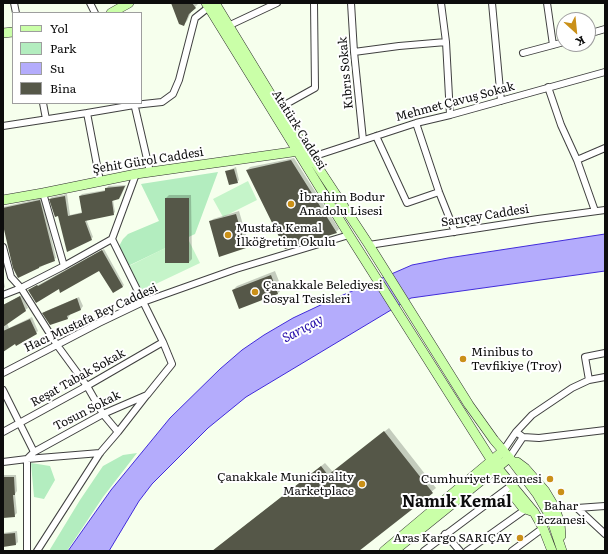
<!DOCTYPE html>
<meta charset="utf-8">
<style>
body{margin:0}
#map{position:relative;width:608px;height:554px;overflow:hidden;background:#f6ffed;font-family:Literata,serif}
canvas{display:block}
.frame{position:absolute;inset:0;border:4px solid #0d0d0d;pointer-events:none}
.legend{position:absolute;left:12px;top:12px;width:130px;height:92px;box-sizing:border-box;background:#fff;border:1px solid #9e9e9e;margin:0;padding:5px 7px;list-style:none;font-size:12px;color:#0d0d0d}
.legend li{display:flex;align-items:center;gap:8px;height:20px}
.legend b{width:20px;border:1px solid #9e9e9e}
.north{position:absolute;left:556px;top:12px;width:40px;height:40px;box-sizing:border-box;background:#fff;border:1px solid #9e9e9e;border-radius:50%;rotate:153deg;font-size:11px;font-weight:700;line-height:16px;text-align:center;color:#0d0d0d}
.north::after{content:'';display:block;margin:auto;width:14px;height:18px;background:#ca9018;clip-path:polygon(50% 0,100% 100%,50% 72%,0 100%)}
</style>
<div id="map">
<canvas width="608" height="554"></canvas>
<div class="frame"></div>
<ul class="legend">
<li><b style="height:5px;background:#caffa8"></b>Yol</li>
<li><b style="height:11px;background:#b3edbf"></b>Park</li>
<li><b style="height:11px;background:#b4acfc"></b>Su</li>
<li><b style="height:11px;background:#555748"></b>Bina</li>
</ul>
<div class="north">K</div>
</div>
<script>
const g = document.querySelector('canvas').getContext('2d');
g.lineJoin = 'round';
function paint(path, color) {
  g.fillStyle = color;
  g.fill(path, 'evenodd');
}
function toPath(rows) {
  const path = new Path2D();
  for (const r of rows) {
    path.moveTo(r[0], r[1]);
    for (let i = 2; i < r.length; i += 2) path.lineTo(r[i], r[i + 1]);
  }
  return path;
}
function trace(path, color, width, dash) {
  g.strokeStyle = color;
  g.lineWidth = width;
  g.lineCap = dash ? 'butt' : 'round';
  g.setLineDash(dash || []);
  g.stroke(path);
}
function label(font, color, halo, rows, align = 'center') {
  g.font = font + ' Literata,serif';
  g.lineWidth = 4;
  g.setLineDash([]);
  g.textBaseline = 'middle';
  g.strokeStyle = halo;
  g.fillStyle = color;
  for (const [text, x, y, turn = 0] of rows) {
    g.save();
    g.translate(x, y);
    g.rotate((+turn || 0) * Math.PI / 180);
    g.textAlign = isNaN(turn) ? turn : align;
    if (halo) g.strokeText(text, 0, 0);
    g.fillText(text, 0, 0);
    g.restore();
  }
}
const green = toPath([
 [218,172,195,234,128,266,118,248,123,239,128,234,159,221,141,184],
 [137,453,103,497,67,551,49,551,80,500,103,466,123,455],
 [31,463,50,466,55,480,44,499,34,497]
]);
const pitch = toPath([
 [248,181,257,200,223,217,213,199],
 [187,237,200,263,141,291,129,266]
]);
const water = toPath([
 [605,234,605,271,411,298,246,397,208,428,152,484,139,501,109,551,68,551,111,490,170,418,220,369,242,350,264,335,293,318,327,302,412,265,448,258,605,234]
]);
const shadow = toPath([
 [172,3,197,3,198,4,192,10,187,21,184,24],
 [294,158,339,229,336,232,247,170,250,167],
 [236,167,239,180,237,182,227,171],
 [126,185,121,196,119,198,113,200,115,212,113,214,86,219,93,237,91,239,59,215,50,199,52,197,67,194,70,215,83,212,80,196,82,194,106,190,108,186],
 [169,195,191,195,192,259,189,262,166,198],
 [42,198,56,258,39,268,3,224,3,207],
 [239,211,249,245,246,247,220,255,210,222,213,219],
 [104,249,124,285,122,287,100,270,59,288,29,290],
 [275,271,282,289,278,293,233,290,237,286],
 [3,278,5,287,3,289],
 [22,295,28,308,7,323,9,328,32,317,38,331,36,333,15,342,3,350,3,305],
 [79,297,83,306,81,309,69,314,70,315,68,318,50,324,43,313,46,311],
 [389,428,436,488,358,551,213,551,325,463,333,472],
 [3,475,16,475,17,491,15,494,17,513,14,516,3,517],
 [17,531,18,542,16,544,3,546,3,533]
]);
const building = toPath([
 [171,3,192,3,196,8,189,14,184,26,179,24],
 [291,160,337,233,285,249,246,170],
 [234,169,238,183,229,185,225,171],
 [125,186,119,199,112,201,114,215,85,221,92,240,67,252,58,216,55,217,49,199,65,196,68,216,82,213,79,196,105,191,105,188],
 [165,198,189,198,189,263,165,263],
 [40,200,55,261,39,267,39,268,18,278,13,268,8,247,3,225,3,208],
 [236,214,246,248,219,257,209,221],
 [102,250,123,287,113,293,99,271,60,293,59,289,36,303,28,290,37,285,38,286],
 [271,275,278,294,239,309,232,290],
 [20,296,26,311,3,327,3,305],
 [77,298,81,310,67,316,68,319,50,325,42,313],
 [30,319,37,334,16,346,15,344,3,352,3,331],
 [384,431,433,493,359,551,212,551,321,466,328,475],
 [3,477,14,477,15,495,13,495,15,517,3,518],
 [15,533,16,545,3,547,3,534]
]);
const street = toPath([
 [14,3,16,13],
 [90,3,95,13],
 [351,3,354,52,363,140],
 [441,3,446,42,450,115],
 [492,3,501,101],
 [547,3,553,45,564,42],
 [228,26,277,3],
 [588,34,605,29],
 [354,52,399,46,446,42],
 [523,53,553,45],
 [548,87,561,125,577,160,595,211],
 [43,103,46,119],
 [134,103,150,172],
 [279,108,315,88,314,3],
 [87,113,100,181],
 [416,123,439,192,455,232],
 [3,126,87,113,134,105,162,102,173,94,179,80,195,18,209,7],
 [376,136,407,203,439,192],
 [309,155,312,157,416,123,450,115,605,72],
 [577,160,605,148],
 [43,193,64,266],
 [369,245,538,219,605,210],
 [3,247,11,277,21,288,57,345,87,386,103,414,118,432],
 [3,295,21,288,64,266,112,239,136,174],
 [3,373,99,323,143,302,236,269,349,235],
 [589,380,585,357,605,353],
 [3,390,34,452],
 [3,432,87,386,163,342],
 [516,432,523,437,539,438,605,430],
 [503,451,516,432,532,415,572,388,589,380,605,377],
 [509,458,523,437],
 [3,462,27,459,34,452,103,414,147,395,172,364,163,342,112,239],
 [577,508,605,534],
 [577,508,605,506],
 [445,534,460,551],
 [27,551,27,459,100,453],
 [37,551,100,453,118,432,146,396],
 [424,551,508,488],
 [467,551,526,509],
 [512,551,543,528]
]);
const secondary = toPath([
 [206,3,349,235,492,461,534,512,543,528,552,551],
 [215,3,279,108,369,245,469,405,494,440,512,461,537,494,551,518,562,551],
 [111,13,129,3],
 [3,33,13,32],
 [3,200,43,193,136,174,299,151],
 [517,462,525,468,545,491,554,506,560,523,561,536],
 [512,494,523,508,534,512],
 [384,551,503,451],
 [394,551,509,458]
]);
const markers = [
 [291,204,4,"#ca9018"],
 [228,235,4,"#ca9018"],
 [255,292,4,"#ca9018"],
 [463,359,4,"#ca9018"],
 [550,479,4,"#ca9018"],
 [362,484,4,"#ca9018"],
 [561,492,4,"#ca9018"],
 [520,538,4,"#ca9018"]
];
const streetNames = [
 ["Kıbrıs Sokak",346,73,-95],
 ["Mehmet Çavuş Sokak",455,102,-15],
 ["Atatürk Caddesi",299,130,58],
 ["Şehit Gürol Caddesi",148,161,-9],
 ["Sarıçay Caddesi",485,216,-9],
 ["Hacı Mustafa Bey Caddesi",91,318,-25],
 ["Reşat Tabak Sokak",78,378,-29],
 ["Tosun Sokak",87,411,-27]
];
const poiNames = [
 ["İbrahim Bodur",299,197],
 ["Anadolu Lisesi",299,211],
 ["Mustafa Kemal",236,228],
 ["İlköğretim Okulu",236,242],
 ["Çanakkale Belediyesi",263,285],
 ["Sosyal Tesisleri",263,299],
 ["Minibus to",471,352],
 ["Tevfikiye (Troy)",471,366],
 ["Çanakkale Municipality",354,477,"right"],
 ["Marketplace",354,491,"right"],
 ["Cumhuriyet Eczanesi",542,479,"right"],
 ["Bahar",561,506,"center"],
 ["Eczanesi",561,520,"center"],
 ["Aras Kargo SARIÇAY",512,538,"right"]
];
const waterNames = [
 ["Sarıçay",303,329,-28]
];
const districtNames = [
 ["Namık Kemal",457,502]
];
paint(green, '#b3edbf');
paint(pitch, '#c5f4c9');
paint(water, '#b4acfc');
trace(water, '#412cda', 1);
paint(shadow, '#0003');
paint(building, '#555748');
trace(street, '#404040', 8);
trace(secondary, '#2f2f2f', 10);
trace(street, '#fff', 6);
trace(secondary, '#caffa8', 9);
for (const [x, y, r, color] of markers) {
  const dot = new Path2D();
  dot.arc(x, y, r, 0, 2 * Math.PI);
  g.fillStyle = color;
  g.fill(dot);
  trace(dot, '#fff', 1.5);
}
label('12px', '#0d0d0d', '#fff', streetNames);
label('12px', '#0d0d0d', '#fff', poiNames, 'left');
label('italic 13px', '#240baa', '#fff', waterNames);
label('bold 16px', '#0d0d0d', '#fff', districtNames);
</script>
